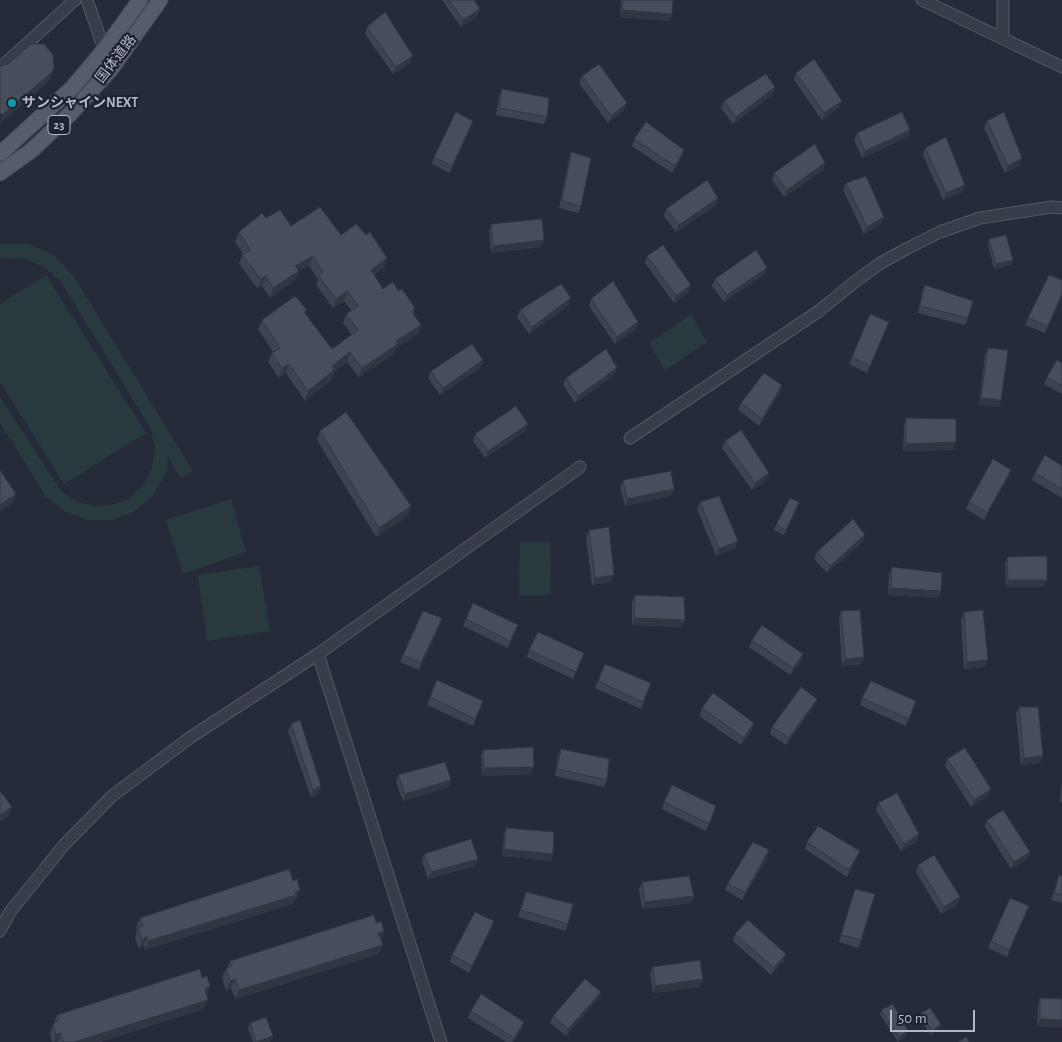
<!DOCTYPE html>
<meta charset="utf-8">
<style>
body{margin:0}
#map{position:relative;width:1062px;height:1042px;overflow:hidden;background:#252b39;font-family:"Alegreya Sans",sans-serif}
canvas{display:block}
.scale{position:absolute;left:890px;top:1010px;width:85px;height:22px;box-sizing:border-box;border:2px solid #b3b8c6;border-top:0;padding-left:6px;font-size:15px;line-height:18px;white-space:nowrap;color:#b3b8c6;-webkit-text-stroke:4px #1d232f;paint-order:stroke}
</style>
<div id="map">
<canvas width="1062" height="1042"></canvas>
<div class="scale">50 m</div>
</div>
<script>
const g = document.querySelector('canvas').getContext('2d');
g.lineJoin = 'round';
function paint(path, color) {
  g.fillStyle = color;
  g.fill(path, 'evenodd');
}
function toPath(rows) {
  const path = new Path2D();
  for (const r of rows) {
    path.moveTo(r[0], r[1]);
    for (let i = 2; i < r.length; i += 2) path.lineTo(r[i], r[i + 1]);
  }
  return path;
}
function trace(path, color, width, dash) {
  g.strokeStyle = color;
  g.lineWidth = width;
  g.lineCap = dash ? 'butt' : 'round';
  g.setLineDash(dash || []);
  g.stroke(path);
}
function label(font, color, halo, rows, align = 'center') {
  g.font = font + ' "Alegreya Sans","Noto Sans JP",sans-serif';
  g.lineWidth = 4.5;
  g.setLineDash([]);
  g.textBaseline = 'middle';
  g.strokeStyle = halo;
  g.fillStyle = color;
  for (const [text, x, y, turn = 0] of rows) {
    g.save();
    g.translate(x, y);
    g.rotate((+turn || 0) * Math.PI / 180);
    g.textAlign = isNaN(turn) ? turn : align;
    if (halo) g.strokeText(text, 0, 0);
    g.fillText(text, 0, 0);
    g.restore();
  }
}
const green = toPath([
 [0,244,29,244,54,255,73,275,193,471,181,478,168,457,167,471,154,494,134,512,112,520,88,520,66,512,47,498,0,423,0,397,61,491,76,501,93,506,111,505,128,499,143,486,152,468,155,448,151,429,61,282,44,267,23,258,0,259],
 [46,275,146,433,64,484,0,382,0,304],
 [691,314,707,342,665,371,649,343],
 [231,499,246,552,183,574,166,520],
 [520,542,550,542,551,595,519,595],
 [259,566,270,631,207,641,198,575]
]);
const minor = toPath([
 [87,0,111,69],
 [922,0,1062,67],
 [1003,0,1003,38],
 [0,68,75,0],
 [630,438,819,311,852,284,879,264,908,248,940,232,980,218,1052,207,1062,208],
 [318,654,441,1042],
 [0,931,10,912,64,845,112,796,191,737,318,654,580,467]
]);
const major = toPath([
 [0,154,72,88,104,50,140,0],
 [0,173,32,150,71,113,111,69,160,0]
]);
const wall = toPath([
 [442,0,474,0,480,9,477,16,461,27],
 [621,0,673,0,672,14,670,21,620,17],
 [367,27,410,63,393,74,365,34],
 [796,73,842,101,839,108,822,120,794,80],
 [582,76,624,110,608,123,579,83],
 [502,89,547,117,544,124,496,115,499,96],
 [773,94,733,124,721,108,724,101],
 [473,121,450,173,432,164,434,157],
 [987,121,1022,158,1020,165,1005,173,984,128],
 [910,130,908,137,862,158,854,140,857,133],
 [634,139,684,150,682,157,672,173,632,146],
 [925,148,962,192,943,200,923,155],
 [571,152,581,206,579,213,559,208,569,159],
 [825,163,823,170,784,197,772,180,774,173],
 [846,183,881,224,864,234,843,190],
 [718,198,716,205,676,232,664,216,666,209],
 [266,218,291,226,341,235,366,235,387,258,384,267,374,275,383,289,398,291,415,308,413,314,421,325,418,334,397,347,394,354,359,377,347,362,334,372,331,380,305,401,286,373,279,378,268,362,272,353,273,352,258,329,262,320,305,314,332,349,352,335,343,323,346,314,351,310,344,301,333,308,316,285,318,279,309,266,299,271,295,280,270,298,262,286,257,288,239,264,242,255,243,254,235,242,239,232],
 [491,224,544,240,541,247,491,253,489,231],
 [989,239,1012,265,994,269,988,244],
 [647,256,689,292,674,303,645,263],
 [767,268,764,275,724,302,712,286,715,279],
 [1062,280,1062,296,1045,333,1025,325,1028,318],
 [925,285,968,318,965,325,918,313,922,292],
 [591,299,636,329,615,344,589,306],
 [569,305,529,334,517,317,520,310],
 [886,329,867,373,849,364,852,357],
 [988,348,1001,400,999,407,979,405,985,355],
 [1062,363,1062,394,1044,384,1047,377],
 [481,367,440,395,428,378,431,371],
 [614,375,575,403,563,385,566,378],
 [780,392,759,426,738,410,741,403],
 [906,418,953,450,903,451,904,425],
 [528,424,525,431,485,458,473,441,475,434],
 [320,431,411,506,408,516,376,537,317,440],
 [725,441,767,480,752,490,722,448],
 [1062,466,1062,498,1032,480,1035,473],
 [1008,477,984,520,966,509,969,502],
 [623,480,671,496,625,506,620,487],
 [700,502,738,541,735,548,716,556,697,509],
 [798,507,784,535,774,530,776,525],
 [589,530,611,582,592,585,586,537],
 [863,542,827,573,814,559,817,552],
 [1007,557,1044,587,1006,587,1005,564],
 [892,567,941,591,938,598,888,595,889,575],
 [635,595,682,627,632,625,632,602],
 [841,611,864,657,861,664,842,666,839,618],
 [964,612,985,667,964,669,961,619],
 [466,619,518,625,508,648,463,626],
 [440,625,419,670,400,662,403,655],
 [752,640,803,654,801,661,790,675,749,647],
 [529,650,584,653,573,679,527,657],
 [598,681,651,683,641,709,595,688],
 [430,697,483,701,473,726,427,705],
 [862,698,916,701,906,726,860,705],
 [814,706,786,745,770,734,772,727],
 [1019,707,1043,756,1040,763,1021,765,1016,714],
 [702,708,752,730,741,745,699,716],
 [291,724,319,793,311,797,288,731],
 [561,749,607,780,604,787,555,776,558,756],
 [483,750,532,774,482,776,481,757],
 [947,759,988,796,971,807,945,766],
 [398,775,449,787,403,801,396,782],
 [1062,780,1062,802,1060,802],
 [664,802,714,813,706,831,662,809],
 [878,803,919,834,917,841,901,851,876,810],
 [987,820,1027,859,1011,869,985,827],
 [506,828,553,854,551,861,502,856,504,835],
 [807,842,860,851,857,858,847,877,805,849],
 [424,854,478,859,475,866,428,879,422,861],
 [767,858,742,900,725,890,728,883],
 [918,865,960,897,957,905,941,914,916,872],
 [1059,875,1062,876,1062,903,1051,900],
 [293,881,300,890,297,899,294,900,292,904,145,950,144,945,139,949,135,938,137,930,136,927,140,918],
 [642,882,694,896,691,903,642,909,639,890],
 [855,889,861,940,859,948,839,942],
 [526,892,568,924,566,931,518,917],
 [1029,906,1007,957,988,948,991,941],
 [376,923,384,931,381,940,379,954,235,999,231,988,226,991,222,978,230,961],
 [492,928,469,973,450,962,452,955],
 [735,934,784,961,771,975,733,941],
 [653,967,700,987,653,993,650,974],
 [601,992,598,999,566,1036,550,1023,553,1016],
 [206,996,204,1009,100,1042,52,1042,50,1033,57,1015],
 [1040,998,1062,999,1062,1027,1037,1026,1038,1005],
 [881,1010,908,1031,906,1036,898,1042,880,1014],
 [471,1011,522,1029,513,1042,506,1042,468,1018],
 [921,1013,939,1029,931,1035,919,1018],
 [250,1023,273,1036,271,1041,267,1042,253,1042,248,1028]
]);
const shadedWall = toPath([
 [480,9,477,16,461,27,463,20],
 [622,10,672,14,670,21,620,17],
 [413,56,410,63,393,74,396,67],
 [54,68,51,78,48,82,0,124,0,121,2,115],
 [775,87,773,94,733,124,736,117],
 [842,101,839,108,822,120,824,113],
 [627,103,624,110,608,123,611,116],
 [473,121,470,128,450,173,452,166],
 [910,130,908,137,862,158,865,151],
 [684,150,682,157,672,173,675,166],
 [1022,158,1020,165,1005,173,1008,166],
 [825,163,823,170,784,197,787,190],
 [965,185,962,192,943,200,946,193],
 [718,198,716,205,676,232,679,225],
 [884,217,881,224,864,234,867,227],
 [544,240,541,247,491,253,493,246],
 [313,256,309,266,299,271,295,280,270,298,273,288,295,266],
 [387,258,384,267,367,279,371,270],
 [1013,260,1012,265,994,269,996,264],
 [767,268,764,275,724,302,727,295],
 [266,276,262,286,257,288,261,279],
 [691,285,689,292,674,303,676,296],
 [348,291,344,301,333,308,336,299],
 [1062,294,1062,296,1045,333,1048,326],
 [571,298,569,305,529,334,532,327],
 [638,322,636,329,615,344,617,337],
 [421,325,418,334,397,347,394,354,359,377,362,368,396,341],
 [350,352,347,362,334,372,331,380,305,401,308,391,332,366],
 [483,360,481,367,440,395,443,388],
 [289,364,286,373,279,378,282,368],
 [617,368,614,375,575,403,578,396],
 [782,385,780,392,759,426,762,419],
 [981,398,1001,400,999,407,979,405],
 [528,424,525,431,485,458,488,451],
 [956,442,953,450,903,451,906,444],
 [1011,470,1008,477,984,520,987,513],
 [769,473,767,480,752,490,755,483],
 [674,489,671,496,625,506,627,499],
 [16,494,13,503,0,512,0,505],
 [411,506,408,516,376,537,379,528],
 [865,535,863,542,827,573,830,566],
 [738,541,735,548,716,556,719,549],
 [614,575,611,582,592,585,595,578],
 [1008,580,1047,580,1044,587,1006,587],
 [891,588,941,591,938,598,888,595],
 [442,618,440,625,419,670,421,663],
 [634,618,685,620,682,627,632,625],
 [803,654,801,661,790,675,793,668],
 [864,657,861,664,842,666,845,659],
 [988,660,985,667,964,669,967,662],
 [817,699,814,706,786,745,789,738],
 [754,723,752,730,741,745,744,738],
 [1043,756,1040,763,1021,765,1024,758],
 [534,767,532,774,482,776,484,768],
 [451,780,449,787,403,801,405,794],
 [321,786,319,793,311,797,313,790],
 [991,789,988,796,971,807,974,800],
 [12,807,8,817,0,822,0,815],
 [919,834,917,841,901,851,904,844],
 [504,849,553,854,551,861,502,856],
 [769,850,767,858,742,900,745,893],
 [860,851,857,858,847,877,849,870],
 [1030,852,1027,859,1011,869,1014,862],
 [478,859,475,866,428,879,431,872],
 [300,890,297,899,294,900,292,904,145,950,148,941],
 [694,896,691,903,642,909,645,902],
 [960,897,957,905,941,914,944,907],
 [1029,906,1026,913,1007,957,1009,950],
 [494,921,492,928,469,973,472,966],
 [384,931,381,941,378,933],
 [147,936,144,945,139,949,142,940],
 [383,945,379,954,235,999,239,990],
 [786,954,784,961,771,975,774,968],
 [235,979,231,988,226,991,230,981],
 [703,979,700,987,653,993,655,986],
 [210,986,207,996,205,989],
 [601,992,598,999,566,1036,568,1029],
 [208,1000,204,1009,100,1042,74,1042],
 [1040,1019,1062,1020,1062,1027,1037,1026],
 [524,1022,522,1029,513,1042,512,1042,514,1038],
 [941,1024,939,1029,931,1035,932,1031],
 [908,1031,906,1036,898,1042,899,1037],
 [61,1033,58,1042,54,1042,56,1035],
 [273,1036,271,1041,267,1042,256,1042]
]);
const building = toPath([
 [449,0,474,0,480,9,463,20,449,0],
 [623,0,673,0,672,14,622,10,623,0],
 [385,12,413,56,396,67,367,27,385,12],
 [31,44,44,44,53,55,54,68,52,72,2,115,0,113,0,67,1,66,8,64,31,44],
 [814,59,842,101,824,113,796,73,814,59],
 [599,64,627,103,611,116,582,76,599,64],
 [766,74,775,87,736,117,724,101,766,74],
 [502,89,549,98,547,117,499,108,502,89],
 [456,112,473,121,452,166,434,157,456,112],
 [902,112,910,130,865,151,857,133,902,112],
 [1004,112,1022,158,1008,166,987,121,1004,112],
 [646,122,684,150,675,166,634,139,646,122],
 [946,137,965,185,946,193,925,148,946,137],
 [815,144,825,163,787,190,774,173,815,144],
 [571,152,591,158,581,206,562,201,571,152],
 [866,176,884,217,867,227,846,183,866,176],
 [707,180,718,198,679,225,666,209,707,180],
 [320,207,341,235,356,224,366,235,370,232,387,258,371,270,383,289,393,282,398,291,402,289,415,308,411,311,421,325,396,341,398,344,362,368,350,352,332,366,334,370,308,391,289,364,282,368,272,353,280,348,262,320,295,296,307,310,304,312,332,349,358,330,346,314,358,306,348,291,336,299,319,276,323,272,313,256,295,266,299,271,273,288,266,276,261,279,242,255,250,250,239,232,262,213,266,218,280,210,291,226,320,207],
 [542,219,544,240,493,246,491,224,542,219],
 [1006,235,1013,260,996,264,989,239,1006,235],
 [663,245,691,285,676,296,647,256,663,245],
 [756,250,767,268,727,295,715,279,756,250],
 [1049,275,1062,280,1062,294,1048,326,1028,318,1049,275],
 [613,281,638,322,617,337,591,299,613,281],
 [561,284,571,298,532,327,520,310,561,284],
 [925,285,973,301,968,318,920,306,925,285],
 [870,314,889,322,870,366,852,357,870,314],
 [472,344,483,360,443,388,431,371,472,344],
 [988,348,1008,350,1001,400,981,398,988,348],
 [606,349,617,368,578,396,566,378,606,349],
 [1057,360,1062,363,1062,386,1047,377,1057,360],
 [764,373,782,385,762,419,741,403,764,373],
 [516,406,528,424,488,451,475,434,516,406],
 [346,412,411,506,379,528,320,431,346,412],
 [906,418,956,419,956,442,906,444,906,418],
 [741,430,769,473,755,483,725,441,741,430],
 [1045,455,1062,466,1062,489,1035,473,1045,455],
 [993,459,1011,470,987,513,969,502,993,459],
 [0,470,16,494,0,505,0,470],
 [671,471,674,489,627,499,623,480,671,471],
 [719,496,738,541,719,549,700,502,719,496],
 [790,498,799,502,786,530,776,525,790,498],
 [853,519,865,535,830,566,817,552,853,519],
 [609,527,614,575,595,578,589,530,609,527],
 [1047,556,1047,580,1008,580,1007,557,1047,556],
 [892,567,942,573,941,591,891,588,892,567],
 [635,595,684,597,685,620,634,618,635,595],
 [473,603,518,625,510,641,466,619,473,603],
 [860,610,864,657,845,659,841,611,860,610],
 [983,610,988,660,967,662,964,612,983,610],
 [423,611,442,618,421,663,403,655,423,611],
 [762,625,803,654,793,668,752,640,762,625],
 [538,632,584,653,576,672,529,650,538,632],
 [605,664,651,683,643,702,598,681,605,664],
 [437,680,483,701,475,719,430,697,437,680],
 [871,681,916,701,909,719,862,698,871,681],
 [801,687,817,699,789,738,772,727,801,687],
 [713,693,754,723,744,738,702,708,713,693],
 [1019,707,1038,707,1043,756,1024,758,1019,707],
 [300,720,321,786,313,790,291,724,300,720],
 [533,747,534,767,484,768,483,750,533,747],
 [965,748,991,789,974,800,947,759,965,748],
 [561,749,609,759,607,780,557,769,561,749],
 [445,762,451,780,405,794,398,775,445,762],
 [672,785,716,806,709,824,664,802,672,785],
 [0,791,12,807,0,815,0,791],
 [897,793,919,834,904,844,878,803,897,793],
 [1003,810,1030,852,1014,862,987,820,1003,810],
 [818,826,860,851,849,870,807,842,818,826],
 [506,828,554,832,553,854,504,849,506,828],
 [471,839,478,859,431,872,424,854,471,839],
 [753,842,769,850,745,893,728,883,753,842],
 [934,855,960,897,944,907,918,865,934,855],
 [289,869,293,881,297,879,300,890,295,892,296,895,148,941,147,936,142,940,138,928,143,926,140,918,289,869],
 [1059,875,1062,876,1062,895,1054,893,1059,875],
 [689,876,694,896,645,902,642,882,689,876],
 [855,889,875,894,861,940,841,935,855,889],
 [526,892,573,904,568,924,521,910,526,892],
 [1010,898,1029,906,1009,950,991,941,1010,898],
 [475,912,494,921,472,966,452,955,475,912],
 [374,915,376,923,381,921,384,931,378,933,383,945,239,990,235,979,230,981,226,969,231,966,230,961,374,915],
 [748,920,786,954,774,968,735,934,748,920],
 [700,960,703,979,655,986,653,967,700,960],
 [200,969,202,978,207,976,210,986,205,989,208,1000,74,1042,63,1042,61,1033,56,1035,53,1024,59,1020,57,1015,200,969],
 [585,979,601,992,568,1029,553,1016,585,979],
 [481,994,524,1022,514,1038,471,1011,481,994],
 [1040,998,1062,999,1062,1020,1040,1019,1040,998],
 [893,1004,908,1031,899,1037,881,1010,893,1004],
 [930,1008,941,1024,932,1031,921,1013,930,1008],
 [266,1017,273,1036,256,1042,250,1023,266,1017],
 [966,1037,969,1042,958,1042,966,1037]
]);
const markers = [
 [12,103,5,"#0f9aa8"]
];
const shields = [
 [59,125,22]
];
const shieldNames = [
 ["23",59,125]
];
const streetNames = [
 ["国体道路",116,59,-52]
];
const poiNames = [
 ["サンシャインNEXT",22,103]
];
paint(green, '#293a3e');
trace(minor, '#535865', 13);
trace(major, '#414653', 17);
trace(minor, '#383d4a', 11);
trace(major, '#565c6a', 15);
paint(wall, '#3c4351');
paint(shadedWall, '#313742');
paint(building, '#464e5e');
trace(building, '#313742', 1);
for (const [x, y, r, color] of markers) {
  const dot = new Path2D();
  dot.arc(x, y, r, 0, 2 * Math.PI);
  g.fillStyle = color;
  g.fill(dot);
  trace(dot, '#1d232f', 2);
}
for (const [x, y, w] of shields) {
  const box = new Path2D();
  box.roundRect(x - w / 2, y - 9.5, w, 19, 4);
  g.fillStyle = '#1d232f';
  g.fill(box);
  trace(box, '#b3b8c6', 1);
}
label('bold 12px', '#b3b8c6', null, shieldNames);
label('14px', '#b3b8c6', '#1d232f', streetNames);
label('bold 14px', '#b3b8c6', '#1d232f', poiNames, 'left');
</script>
